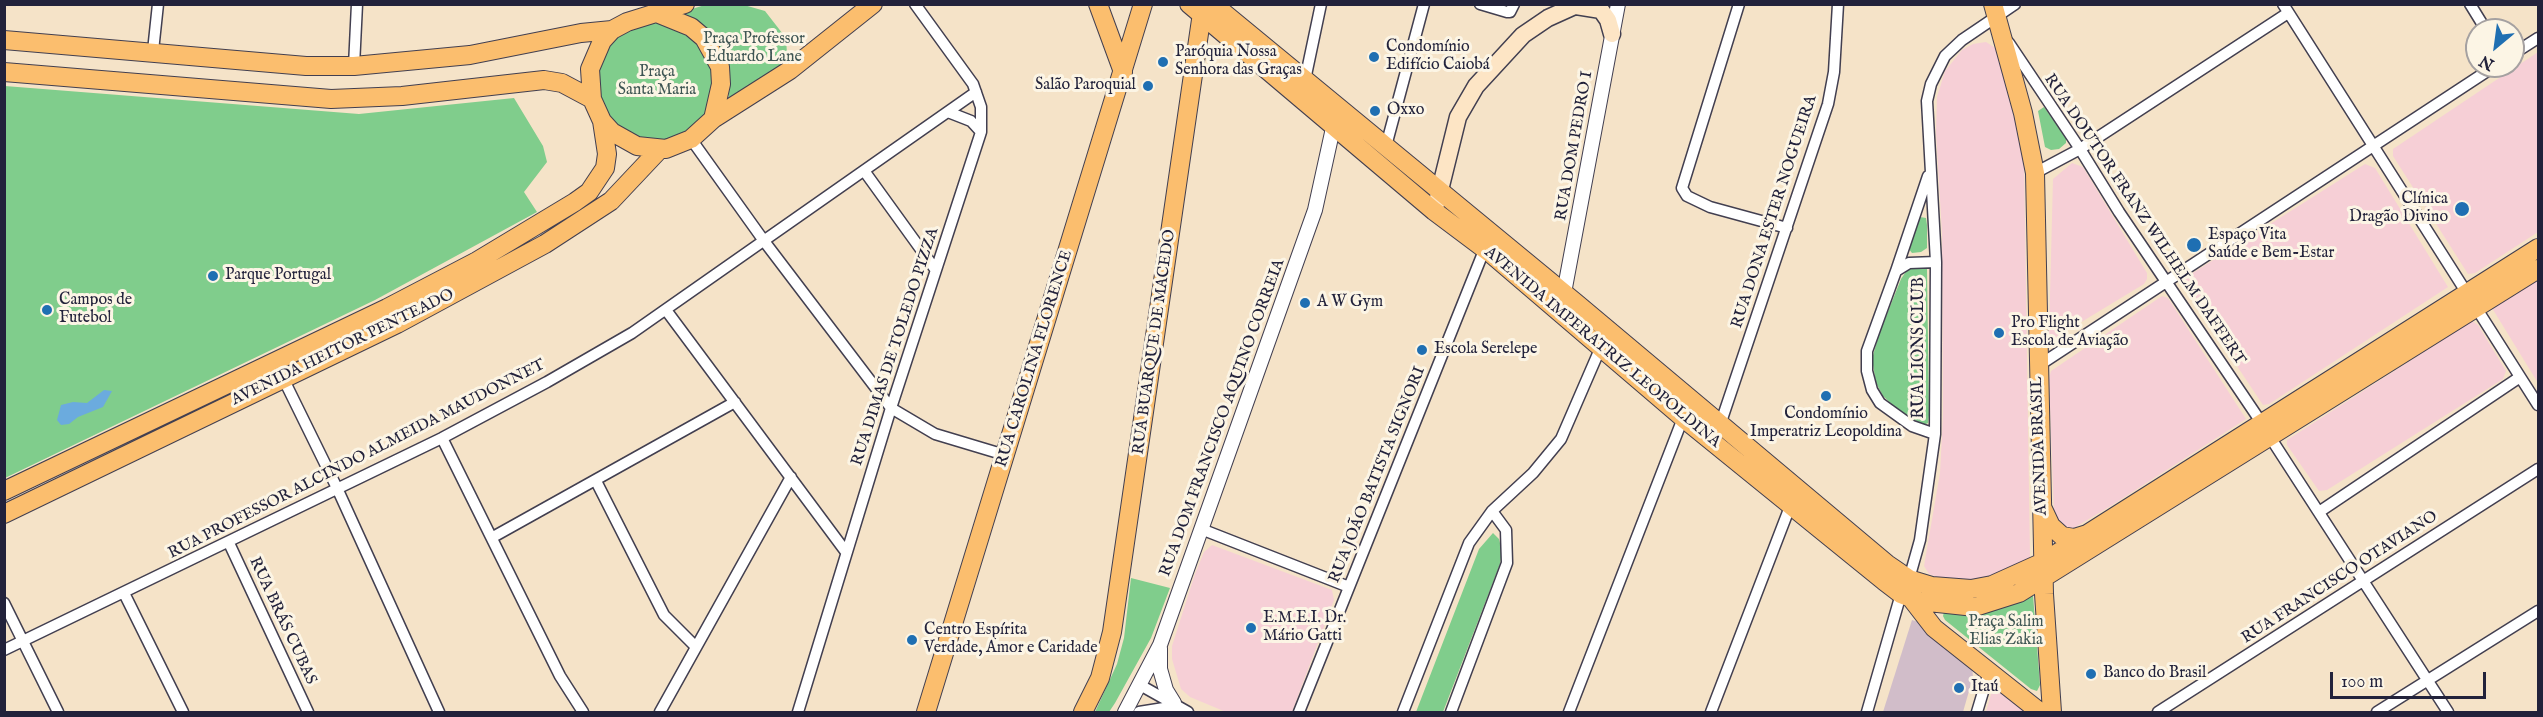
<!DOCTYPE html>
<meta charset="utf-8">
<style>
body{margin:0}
#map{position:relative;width:2543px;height:717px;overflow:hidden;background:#f5e3c8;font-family:"IM FELL English",serif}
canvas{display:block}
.frame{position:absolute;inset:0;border:6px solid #22223b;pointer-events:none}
.north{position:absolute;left:2465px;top:18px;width:60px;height:60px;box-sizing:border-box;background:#fcf5e5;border:2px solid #a5a1a1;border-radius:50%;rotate:209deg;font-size:16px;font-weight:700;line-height:24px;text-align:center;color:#22223b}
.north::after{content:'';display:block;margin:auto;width:21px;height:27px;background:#1f6fb2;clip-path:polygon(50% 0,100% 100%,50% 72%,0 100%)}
.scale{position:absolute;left:2330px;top:672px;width:156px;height:27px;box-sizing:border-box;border:3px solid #22223b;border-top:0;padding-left:8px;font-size:18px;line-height:21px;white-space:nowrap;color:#22223b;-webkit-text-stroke:4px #fcf5e5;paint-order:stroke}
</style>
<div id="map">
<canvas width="2543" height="717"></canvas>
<div class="frame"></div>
<div class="north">N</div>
<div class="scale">100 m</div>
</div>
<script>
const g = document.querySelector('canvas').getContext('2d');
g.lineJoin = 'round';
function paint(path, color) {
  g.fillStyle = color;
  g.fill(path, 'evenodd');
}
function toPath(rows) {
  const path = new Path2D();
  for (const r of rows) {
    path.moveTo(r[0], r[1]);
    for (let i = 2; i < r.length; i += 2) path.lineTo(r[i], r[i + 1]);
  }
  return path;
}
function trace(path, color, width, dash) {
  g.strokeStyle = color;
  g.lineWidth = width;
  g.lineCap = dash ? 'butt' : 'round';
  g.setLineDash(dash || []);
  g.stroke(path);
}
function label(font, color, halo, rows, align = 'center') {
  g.font = font + ' "IM FELL English",serif';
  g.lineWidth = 6;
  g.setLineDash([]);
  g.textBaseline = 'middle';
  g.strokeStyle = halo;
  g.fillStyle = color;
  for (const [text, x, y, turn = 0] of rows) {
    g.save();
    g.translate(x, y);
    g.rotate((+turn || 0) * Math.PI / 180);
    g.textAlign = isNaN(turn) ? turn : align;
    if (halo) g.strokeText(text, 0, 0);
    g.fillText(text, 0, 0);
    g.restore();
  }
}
const built = toPath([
 [1986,42,1997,49,2024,157,2030,558,1977,582,1945,580,1929,574,1924,566,1940,473,1943,415,1942,233,1936,132,1937,97,1945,71,1962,50,1973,44],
 [2538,52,2538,232,2475,273,2468,274,2393,156,2393,149],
 [2072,163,2083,167,2147,273,2147,279,2144,284,2055,338,2049,334,2053,179],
 [2365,164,2375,168,2448,287,2269,404,2263,405,2185,288,2184,282,2188,276],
 [2538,277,2538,383,2492,308],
 [2162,296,2168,298,2246,419,2109,507,2072,529,2065,529,2058,525,2054,514,2049,379,2051,371],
 [2472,321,2478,325,2506,371,2503,379,2327,490,2319,491,2287,445,2287,440],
 [1212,545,1332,590,1334,600,1292,712,1226,712,1190,697,1181,689,1172,659,1172,646,1195,574,1204,552],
 [1998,687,2031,712,1986,712,1991,694,1994,688]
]);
const industrial = toPath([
 [1912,620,1918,622,1972,667,1973,677,1963,712,1883,712]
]);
const green = toPath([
 [708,4,744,5,765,11,786,38,787,54,782,69,728,103,730,81,720,48,700,27,679,13],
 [653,22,673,24,706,46,718,85,704,122,669,142,649,143,614,126,602,110,597,71,604,52,616,37,633,26],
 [5,86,359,114,514,98,543,146,547,162,524,192,537,212,375,300,5,478],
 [2044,107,2066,138,2066,143,2059,149,2051,150,2045,147,2038,111],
 [1920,217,1926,218,1927,225,1927,248,1921,252,1912,253,1908,248,1916,221],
 [1922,264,1927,269,1929,415,1928,423,1924,425,1900,412,1883,396,1876,383,1872,359,1879,334,1901,279,1907,270],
 [1493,533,1499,539,1502,551,1500,564,1443,712,1416,712,1479,549],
 [1131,578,1170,588,1151,638,1115,703,1109,712,1095,712,1117,664,1124,638],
 [2028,594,2033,595,2040,685,2037,691,2031,689,1945,620,1943,616,1944,612]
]);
const water = toPath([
 [104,390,112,391,103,407,78,417,69,424,61,425,57,420,61,405,73,402,87,403]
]);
const minor = toPath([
 [1480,4,1507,12,1510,12,1514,4],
 [1739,4,1682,188,1687,196,1710,207,1787,228],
 [2283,4,2538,405],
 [2470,4,2486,30],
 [2009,43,2080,149,2119,212,2263,425],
 [153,51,158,4],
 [2513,54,2538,38],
 [354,66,357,4],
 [1305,80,1321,4],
 [948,112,971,121,981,132],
 [691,139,764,241,891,408,935,434,1005,455],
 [1386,146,1424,4],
 [865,172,935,269],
 [2035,173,2080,149,2288,13],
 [1896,271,1928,176],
 [666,310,846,552],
 [2038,366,2495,66],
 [283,378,337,488,439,712],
 [1720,425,1828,104,1834,72,1838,4],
 [1935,434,1912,426,1880,403,1872,390,1867,371,1867,351,1896,271,1909,263,1936,262],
 [2270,437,2448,712],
 [442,438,560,676,583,712],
 [596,481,664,615,696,647],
 [2319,512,2520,377],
 [1201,529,1349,587],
 [493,537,735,402],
 [229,543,308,712],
 [1909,579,1920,540,1935,434,1936,262,1927,101,1931,84,1945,56,1962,40,2015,4],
 [124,593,183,712],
 [4,603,58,712],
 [4,650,442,438,547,382,632,333,976,92],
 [1140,685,1188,712],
 [660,712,791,477],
 [798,712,891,408,981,132,981,107,973,84,915,4],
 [1139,712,1164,708,1180,711],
 [1299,712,1485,248],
 [1403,712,1469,543,1492,511,1533,473,1561,439,1600,349],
 [1451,712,1507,563,1506,530,1492,511],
 [1569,712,1683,418],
 [1711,712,1791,504],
 [1867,712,1901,594],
 [1977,712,1989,672],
 [2158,712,2538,469],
 [2377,712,2538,611]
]);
const tertiary = toPath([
 [1564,293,1618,4],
 [1160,648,1160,669,1166,690,1174,703],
 [1125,712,1160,645,1315,210,1335,119]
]);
const secondary = toPath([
 [1576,6,1601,10,1608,20,1612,34],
 [1437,202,1458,117,1476,86,1523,35,1548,18,1579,4]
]);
const primary = toPath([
 [1098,4,1123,72],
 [1189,4,1434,211,1490,253,1683,418,1884,581,1901,594,1919,601,1975,607,2019,593,2538,269],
 [1213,4,1576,303,1887,564,1909,579,1932,586,1971,589,1992,585,2043,562,2538,248],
 [1993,4,2023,113,2035,173,2044,594,2052,712],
 [659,14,691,27,704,38,720,67,721,84,713,119,691,139,666,149,637,146,612,132,602,121,592,99,590,69,602,41,612,30,627,22,685,4],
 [4,40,306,66,354,66,470,55,581,33,612,30],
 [4,72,331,99,402,96,544,80,562,83,592,99],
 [713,119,790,70,873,4],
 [4,491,387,308,477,261,575,202,589,192,605,168,607,154,602,121],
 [2043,509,2051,526,2062,536,2074,538,2087,534],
 [4,514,397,324,545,244,611,201,660,149],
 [1910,597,1934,628,2040,712],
 [926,712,1143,4],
 [1083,712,1100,678,1112,632,1203,6]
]);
const markers = [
 [1374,57,6,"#1f6fb2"],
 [1163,62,6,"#1f6fb2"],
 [1148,86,6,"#1f6fb2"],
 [1375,111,6,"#1f6fb2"],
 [2462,209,8,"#1f6fb2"],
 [2194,245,8,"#1f6fb2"],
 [213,276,6,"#1f6fb2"],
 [1305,303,6,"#1f6fb2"],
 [47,310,6,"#1f6fb2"],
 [1999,333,6,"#1f6fb2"],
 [1422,350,6,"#1f6fb2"],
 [1826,396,6,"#1f6fb2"],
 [1251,628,6,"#1f6fb2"],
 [912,640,6,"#1f6fb2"],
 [2091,674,6,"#1f6fb2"],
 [1959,688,6,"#1f6fb2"]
];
const parkNames = [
 ["Praça Professor",754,40],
 ["Eduardo Lane",754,58],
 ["Praça",657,73],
 ["Santa Maria",657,91],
 ["Praça Salim",2006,623],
 ["Elias Zakia",2006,641]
];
const poiNames = [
 ["Condomínio",1386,48],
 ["Edifício Caiobá",1386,66],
 ["Paróquia Nossa",1175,53],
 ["Senhora das Graças",1175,71],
 ["Salão Paroquial",1136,86,"right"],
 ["Oxxo",1387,111],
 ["Clínica",2448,200,"right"],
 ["Dragão Divino",2448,218,"right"],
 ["Espaço Vita",2208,236],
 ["Saúde e Bem-Estar",2208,254],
 ["Parque Portugal",225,276],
 ["Campos de",59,301],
 ["Futebol",59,319],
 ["A W Gym",1317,303],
 ["Pro Flight",2011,324],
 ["Escola de Aviação",2011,342],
 ["Escola Serelepe",1434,350],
 ["Condomínio",1826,415,"center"],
 ["Imperatriz Leopoldina",1826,433,"center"],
 ["E.M.E.I. Dr.",1263,619],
 ["Mário Gatti",1263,637],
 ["Centro Espírita",924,631],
 ["Verdade, Amor e Caridade",924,649],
 ["Banco do Brasil",2103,674],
 ["Itaú",1971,688]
];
const streetNames = [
 ["RUA DOM PEDRO I",1575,146,-80],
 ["RUA DONA ESTER NOGUEIRA",1775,212,-72],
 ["RUA DOUTOR FRANZ WILHELM DAFFERT",2144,220,56],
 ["RUA BUARQUE DE MACEDO",1155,342,-82],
 ["RUA DIMAS DE TOLEDO PIZZA",896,347,-72],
 ["AVENIDA HEITOR PENTEADO",343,348,-26],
 ["AVENIDA IMPERATRIZ LEOPOLDINA",1602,348,40],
 ["RUA LIONS CLUB",1920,348,-90],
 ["RUA CAROLINA FLORENCE",1035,359,-73],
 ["RUA DOM FRANCISCO AQUINO CORREIA",1223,418,-70],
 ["AVENIDA BRASIL",2040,446,-92],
 ["RUA PROFESSOR ALCINDO ALMEIDA MAUDONNET",357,460,-27],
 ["RUA JOÃO BATISTA SIGNORI",1378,475,-68],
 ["RUA FRANCISCO OTAVIANO",2340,578,-33],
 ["RUA BRÁS CUBAS",282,621,65]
];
paint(built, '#f6cfd6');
paint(industrial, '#d1bdc9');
paint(green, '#80cd8c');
paint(water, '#6babde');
trace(minor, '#423f50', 13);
trace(tertiary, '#423f50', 16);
trace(secondary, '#423f50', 19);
trace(primary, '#423f50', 20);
trace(minor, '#fff', 10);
trace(tertiary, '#fff', 14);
trace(secondary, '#fde5c5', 16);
trace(primary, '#fbbe6e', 18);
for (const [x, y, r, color] of markers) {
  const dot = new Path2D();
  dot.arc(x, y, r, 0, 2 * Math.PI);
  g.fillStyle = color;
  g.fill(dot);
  trace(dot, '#fcf5e5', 2);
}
label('16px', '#3e5553', '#fcf5e5', parkNames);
label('16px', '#22223b', '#fcf5e5', poiNames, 'left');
label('16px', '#22223b', '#fcf5e5', streetNames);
</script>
